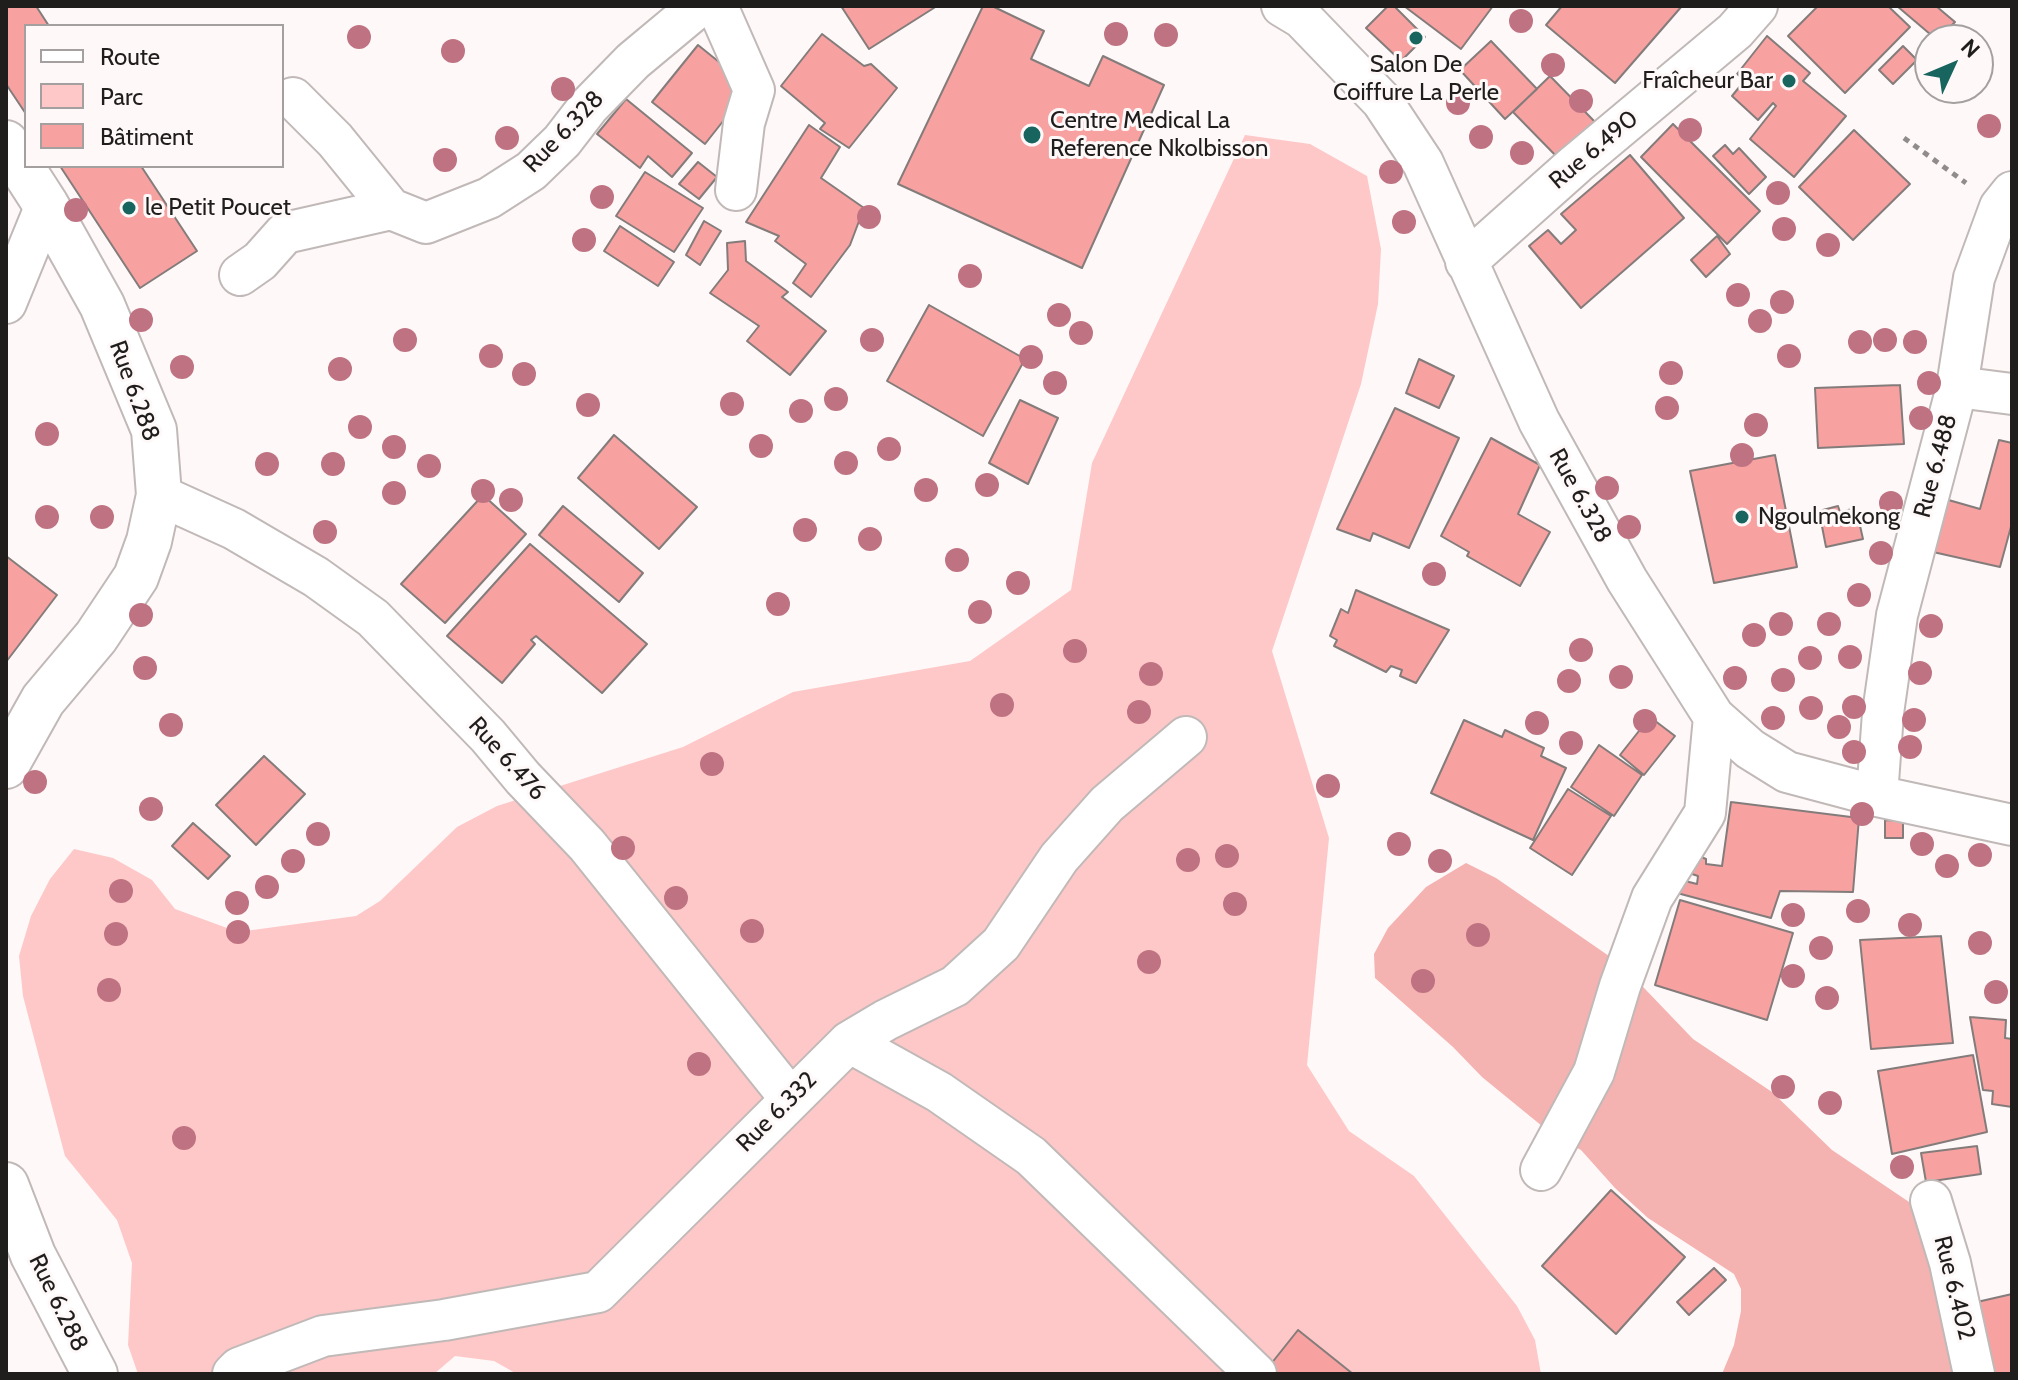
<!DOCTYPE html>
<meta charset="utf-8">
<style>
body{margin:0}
#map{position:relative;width:2018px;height:1380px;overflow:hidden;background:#fef8f8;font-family:Cabin,sans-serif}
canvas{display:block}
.frame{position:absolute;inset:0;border:8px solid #201d1d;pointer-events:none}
.legend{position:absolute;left:24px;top:24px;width:260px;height:144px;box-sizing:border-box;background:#fef8f8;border:2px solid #a5a0a0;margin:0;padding:10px 14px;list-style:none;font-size:24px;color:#201d1d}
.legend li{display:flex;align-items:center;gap:16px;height:40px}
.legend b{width:40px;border:2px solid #a5a0a0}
.north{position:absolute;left:1914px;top:24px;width:80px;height:80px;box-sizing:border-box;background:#fef8f8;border:2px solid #a5a0a0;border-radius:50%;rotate:46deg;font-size:22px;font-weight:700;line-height:32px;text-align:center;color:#201d1d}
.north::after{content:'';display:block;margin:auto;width:28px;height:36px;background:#18655f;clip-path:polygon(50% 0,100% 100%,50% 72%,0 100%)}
</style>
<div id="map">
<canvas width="2018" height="1380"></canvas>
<div class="frame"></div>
<ul class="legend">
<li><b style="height:10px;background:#fff"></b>Route</li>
<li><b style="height:22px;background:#fdc8c7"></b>Parc</li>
<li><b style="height:22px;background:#f7a1a1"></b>Bâtiment</li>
</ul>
<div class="north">N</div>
</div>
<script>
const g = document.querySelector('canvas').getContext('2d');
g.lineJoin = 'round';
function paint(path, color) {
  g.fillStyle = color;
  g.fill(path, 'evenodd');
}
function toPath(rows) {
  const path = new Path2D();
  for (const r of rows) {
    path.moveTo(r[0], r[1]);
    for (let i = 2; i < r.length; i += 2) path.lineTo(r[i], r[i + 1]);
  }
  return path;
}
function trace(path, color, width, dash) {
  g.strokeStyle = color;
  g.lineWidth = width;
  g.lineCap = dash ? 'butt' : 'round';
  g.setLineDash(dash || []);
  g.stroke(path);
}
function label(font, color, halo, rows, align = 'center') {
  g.font = font + ' Cabin,sans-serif';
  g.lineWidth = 6;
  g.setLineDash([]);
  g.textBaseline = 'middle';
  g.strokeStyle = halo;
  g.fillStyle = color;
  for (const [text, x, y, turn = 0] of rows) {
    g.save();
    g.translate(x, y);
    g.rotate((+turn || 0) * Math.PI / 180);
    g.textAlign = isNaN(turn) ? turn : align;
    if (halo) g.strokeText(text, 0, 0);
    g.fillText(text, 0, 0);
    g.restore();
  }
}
const green = toPath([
 [1245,135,1310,144,1367,176,1381,249,1378,304,1361,384,1272,651,1329,838,1307,1065,1349,1131,1414,1176,1517,1306,1535,1340,1541,1374,517,1374,494,1361,455,1356,434,1374,138,1374,128,1345,132,1263,117,1220,65,1156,23,996,19,956,31,916,50,879,74,849,113,858,152,880,175,909,238,932,356,916,380,901,457,827,497,806,683,747,793,692,970,661,1071,590,1092,463]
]);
const forest = toPath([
 [1466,863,1496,878,1622,965,1693,1039,1772,1092,1832,1150,1912,1204,1934,1243,1937,1297,1958,1374,1722,1374,1734,1345,1741,1311,1741,1289,1734,1274,1648,1218,1615,1188,1581,1150,1553,1135,1482,1077,1453,1047,1375,978,1374,954,1388,928,1426,887]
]);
const building = toPath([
 [6,6,36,6,49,26,26,26,26,114,6,84,6,6],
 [841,6,937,6,869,49,841,6],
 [983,6,992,6,1044,31,1031,59,1089,86,1103,56,1164,85,1082,268,898,184,983,6],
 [1388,6,1394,6,1425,37,1401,61,1366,28,1388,6],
 [1404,6,1493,6,1461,49,1404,6],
 [1562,6,1682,6,1615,83,1546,25,1562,6],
 [1818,6,1888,6,1910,27,1845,93,1788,36,1818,6],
 [1897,6,1936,6,1955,22,1937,40,1897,6],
 [822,34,864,66,871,64,897,88,849,148,820,129,825,123,781,86,822,34],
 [1767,36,1810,73,1803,81,1846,116,1794,177,1750,139,1776,106,1773,103,1758,120,1732,96,1745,80,1737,74,1767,36],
 [1491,41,1537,89,1505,119,1460,70,1491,41],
 [698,45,750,87,705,144,652,102,698,45],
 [1903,46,1917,60,1893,84,1879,70,1903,46],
 [1550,76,1596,123,1559,159,1513,112,1550,76],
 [626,99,692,153,672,177,648,156,640,168,597,134,626,99],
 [1673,124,1760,211,1727,244,1641,157,1673,124],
 [809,125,840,147,821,178,864,208,850,245,811,297,793,283,806,264,775,241,779,236,746,222,809,125],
 [1854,130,1910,184,1853,240,1799,187,1854,130],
 [1725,145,1733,154,1739,148,1766,177,1749,194,1713,156,1725,145],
 [1630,155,1684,218,1581,308,1529,246,1548,230,1561,244,1576,230,1561,214,1630,155],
 [698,162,717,177,699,199,679,184,698,162],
 [60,166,141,166,197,251,140,288,60,166],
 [645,172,703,208,674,252,616,216,645,172],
 [704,221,721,231,700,265,686,255,704,221],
 [620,226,674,262,658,286,604,251,620,226],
 [1717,236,1730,254,1706,277,1691,260,1717,236],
 [745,241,746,261,788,292,782,297,826,331,790,375,747,341,759,326,710,293,728,270,727,243,745,241],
 [929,305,1025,359,983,436,887,381,929,305],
 [1419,359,1454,376,1439,408,1406,393,1419,359],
 [1900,385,1904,444,1818,448,1815,388,1900,385],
 [1020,400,1058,418,1028,484,989,463,1020,400],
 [1395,408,1459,438,1409,548,1373,533,1370,541,1337,529,1395,408],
 [614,435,697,507,659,549,578,478,614,435],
 [1491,438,1540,465,1518,514,1550,532,1520,586,1467,556,1469,552,1441,536,1491,438],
 [1999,440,2012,443,2012,523,2000,567,1933,552,1945,499,1980,509,1999,440],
 [1775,455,1797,567,1714,583,1690,471,1775,455],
 [483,495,526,534,445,623,401,584,483,495],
 [563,506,643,573,619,602,539,535,563,506],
 [1838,506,1840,512,1856,508,1863,539,1826,547,1819,511,1838,506],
 [530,544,647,644,602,693,536,636,531,640,535,644,502,683,447,636,530,544],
 [6,556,57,595,6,662,6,556],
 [1356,590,1449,630,1416,683,1400,676,1402,670,1391,666,1386,672,1334,646,1337,640,1330,636,1341,609,1348,613,1356,590],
 [1650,717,1675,736,1644,775,1620,755,1650,717],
 [1464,720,1502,737,1505,730,1544,748,1541,756,1566,768,1533,840,1431,793,1464,720],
 [1599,745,1642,775,1614,816,1571,787,1599,745],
 [264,756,305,794,256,845,216,805,264,756],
 [1568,789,1611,816,1572,875,1530,848,1568,789],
 [1731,802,1859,818,1853,892,1780,891,1771,918,1677,893,1681,880,1697,884,1698,876,1683,871,1692,853,1706,859,1706,864,1722,866,1731,802],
 [1885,820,1903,821,1903,838,1885,838,1885,820],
 [193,823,230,856,208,879,172,846,193,823],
 [1680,900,1793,933,1767,1020,1655,985,1680,900],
 [1941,936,1953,1043,1871,1049,1860,940,1941,936],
 [1970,1017,2006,1020,2005,1038,2012,1039,2012,1107,1992,1104,1993,1091,1983,1090,1970,1017],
 [1973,1055,1987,1132,1892,1154,1878,1071,1973,1055],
 [1977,1146,1981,1174,1926,1182,1921,1153,1977,1146],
 [1611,1190,1685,1257,1616,1334,1542,1266,1611,1190],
 [1714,1268,1726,1280,1689,1315,1677,1302,1714,1268],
 [2012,1294,2012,1374,1990,1374,1977,1302,2012,1294],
 [1298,1330,1353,1374,1263,1374,1298,1330]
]);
const path = toPath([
 [1904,138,1966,183]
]);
const street = toPath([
 [717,6,754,90,744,123,736,190],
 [1282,6,1302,18,1382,101,1423,163,1539,421,1627,580,1714,717,1750,749,1787,772,1877,796,2012,825],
 [293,98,335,140,391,209],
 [1466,262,1576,164,1735,31,1757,6],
 [240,275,260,261,285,233,391,209,426,223,489,198,531,171,562,141,589,106,633,61,699,6],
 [6,303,46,205],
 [1957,387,2012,394],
 [159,495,234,529,316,577,373,618,488,736,523,778,587,845,790,1098],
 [1877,796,1883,713,1897,615,1957,387,1974,278,2000,207,2012,192],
 [849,1042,886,1020,955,986,1001,944,1059,858,1107,804,1186,737],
 [1541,1170,1594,1072,1620,986,1652,898,1705,813,1714,717],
 [1931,1201,1950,1263,1974,1374],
 [233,1374,239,1368,323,1336,444,1320,598,1292,849,1042,939,1092,1031,1156,1256,1374]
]);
const secondary = toPath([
 [6,143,46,205,102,305,154,430,159,495,149,541,136,577,96,637,43,700,6,766],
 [6,1185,33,1255,95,1374]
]);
const trees = [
 [1521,21],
 [1116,34],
 [1166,35],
 [359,37],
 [453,51],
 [1553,65],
 [563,89],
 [1581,101],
 [1458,103],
 [1989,126],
 [1690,130],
 [1481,137],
 [507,138],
 [1522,153],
 [445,160],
 [1391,172],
 [1778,193],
 [602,197],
 [76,210],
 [869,217],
 [1404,222],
 [1784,229],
 [584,240],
 [1828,245],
 [970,276],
 [1738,295],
 [1782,302],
 [1059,315],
 [141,320],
 [1760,321],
 [1081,333],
 [405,340],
 [872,340],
 [1885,340],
 [1860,342],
 [1915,342],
 [491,356],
 [1789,356],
 [1031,357],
 [182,367],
 [340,369],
 [1671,373],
 [524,374],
 [1055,383],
 [1929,383],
 [836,399],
 [732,404],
 [588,405],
 [1667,408],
 [801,411],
 [1921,418],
 [1756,425],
 [360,427],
 [47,434],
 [761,446],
 [394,447],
 [889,449],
 [1742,455],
 [846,463],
 [267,464],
 [333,464],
 [429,466],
 [987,485],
 [1607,488],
 [926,490],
 [483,491],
 [394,493],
 [511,500],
 [1891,503],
 [47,517],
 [102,517],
 [1629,527],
 [805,530],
 [325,532],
 [870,539],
 [1881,553],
 [957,560],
 [1434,574],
 [1018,583],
 [1859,595],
 [778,604],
 [980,612],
 [141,615],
 [1781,624],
 [1829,624],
 [1931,626],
 [1754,635],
 [1581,650],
 [1075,651],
 [1850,657],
 [1810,658],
 [145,668],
 [1920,673],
 [1151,674],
 [1621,677],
 [1735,678],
 [1783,680],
 [1569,681],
 [1002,705],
 [1854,707],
 [1811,708],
 [1139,712],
 [1773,718],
 [1914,720],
 [1645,721],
 [1537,723],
 [171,725],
 [1839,727],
 [1571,743],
 [1910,747],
 [1854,752],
 [712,764],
 [35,782],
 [1328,786],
 [151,809],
 [1862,814],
 [318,834],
 [1399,844],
 [1922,844],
 [623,848],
 [1980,855],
 [1227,856],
 [1188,860],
 [293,861],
 [1440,861],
 [1947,866],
 [267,887],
 [121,891],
 [676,898],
 [237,903],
 [1235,904],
 [1858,911],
 [1793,915],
 [1910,925],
 [752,931],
 [238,932],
 [116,934],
 [1478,935],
 [1980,943],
 [1821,948],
 [1149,962],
 [1793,976],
 [1423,981],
 [109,990],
 [1996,992],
 [1827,998],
 [699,1064],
 [1783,1087],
 [1830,1103],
 [184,1138],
 [1902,1167]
];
const markers = [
 [1416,38,8,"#18655f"],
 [1789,81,8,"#18655f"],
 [1032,135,10,"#18655f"],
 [129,208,8,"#18655f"],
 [1742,517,8,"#18655f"]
];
const poiNames = [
 ["Salon De",1416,65,"center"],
 ["Coiffure La Perle",1416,93,"center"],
 ["Fraîcheur Bar",1773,81,"right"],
 ["Centre Medical La",1050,121],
 ["Reference Nkolbisson",1050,149],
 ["le Petit Poucet",145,208],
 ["Ngoulmekong",1758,517]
];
const streetNames = [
 ["Rue 6.328",564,132,-46],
 ["Rue 6.490",1594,150,-40],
 ["Rue 6.288",134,391,70],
 ["Rue 6.488",1936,466,-75],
 ["Rue 6.328",1580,496,61],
 ["Rue 6.476",507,759,48],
 ["Rue 6.332",777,1112,-45],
 ["Rue 6.402",1954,1288,76],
 ["Rue 6.288",58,1303,64]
];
paint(green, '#fdc8c7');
paint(forest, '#f4b2b1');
paint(building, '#f7a1a1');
trace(building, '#847c7b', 2);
trace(street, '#c1b9b8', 44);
trace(secondary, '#c1b9b8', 48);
trace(path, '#908c8c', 5, [6, 6]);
trace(street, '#fff', 40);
trace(secondary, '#fff', 44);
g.fillStyle = '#bf7382';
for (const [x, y] of trees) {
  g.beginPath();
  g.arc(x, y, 12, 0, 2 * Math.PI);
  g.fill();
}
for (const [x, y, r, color] of markers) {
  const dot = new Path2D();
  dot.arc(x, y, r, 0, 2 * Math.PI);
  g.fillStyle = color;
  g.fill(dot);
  trace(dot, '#fef8f8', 3);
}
label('24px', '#201d1d', '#fef8f8', poiNames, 'left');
label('24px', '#201d1d', '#fef8f8', streetNames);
</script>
